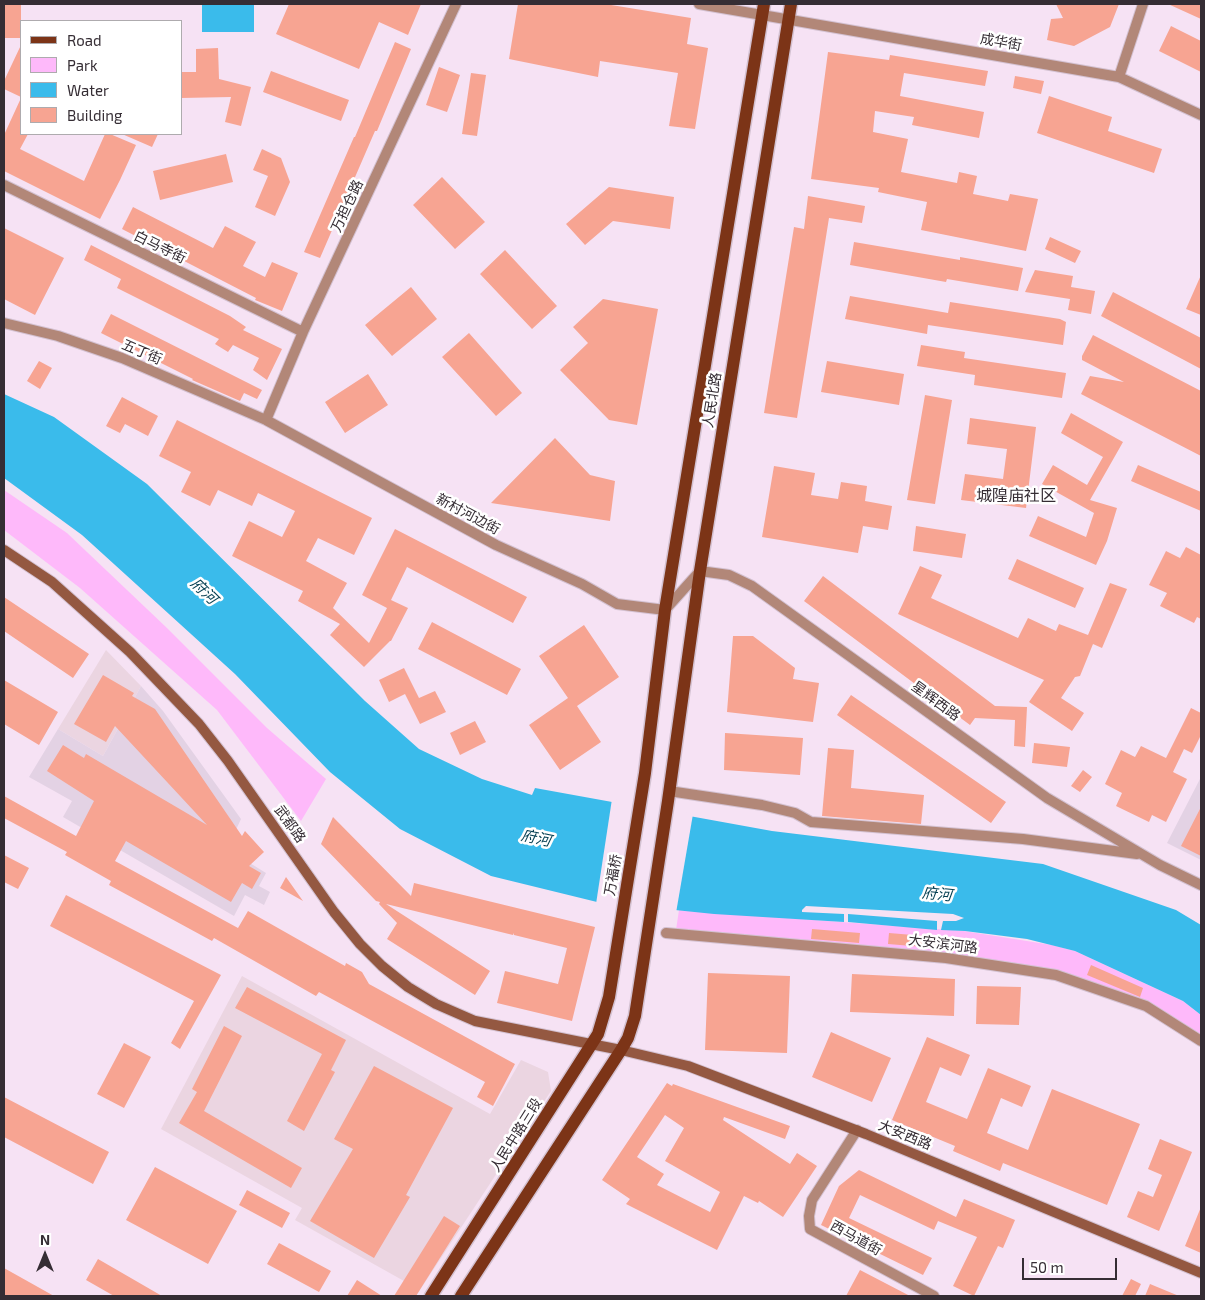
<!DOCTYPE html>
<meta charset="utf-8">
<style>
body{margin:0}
#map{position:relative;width:1205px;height:1300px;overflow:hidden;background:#f6e2f4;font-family:"Exo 2",sans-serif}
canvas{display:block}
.frame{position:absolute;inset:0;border:5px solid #352d34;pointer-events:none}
.legend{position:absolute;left:20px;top:20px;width:162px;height:115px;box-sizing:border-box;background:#fff;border:1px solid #aeabae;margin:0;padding:6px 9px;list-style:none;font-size:15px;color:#352d34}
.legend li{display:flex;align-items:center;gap:10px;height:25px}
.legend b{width:25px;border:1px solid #aeabae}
.north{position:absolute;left:20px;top:1230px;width:50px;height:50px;-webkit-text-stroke:4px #fff;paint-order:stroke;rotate:0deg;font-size:14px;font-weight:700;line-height:20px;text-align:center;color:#352d34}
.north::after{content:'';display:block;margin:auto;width:18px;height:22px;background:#352d34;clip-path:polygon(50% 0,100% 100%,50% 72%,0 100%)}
.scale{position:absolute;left:1022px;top:1258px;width:95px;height:22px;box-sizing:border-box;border:2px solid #352d34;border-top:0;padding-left:6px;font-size:15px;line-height:18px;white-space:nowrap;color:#352d34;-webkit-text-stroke:4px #fff;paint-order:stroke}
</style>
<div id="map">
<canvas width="1205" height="1300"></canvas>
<div class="frame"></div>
<ul class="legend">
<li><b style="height:6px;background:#7c3417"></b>Road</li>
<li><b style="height:14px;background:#feb9fa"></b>Park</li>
<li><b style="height:14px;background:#3abbeb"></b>Water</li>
<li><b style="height:14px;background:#f7a492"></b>Building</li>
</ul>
<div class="north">N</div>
<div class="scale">50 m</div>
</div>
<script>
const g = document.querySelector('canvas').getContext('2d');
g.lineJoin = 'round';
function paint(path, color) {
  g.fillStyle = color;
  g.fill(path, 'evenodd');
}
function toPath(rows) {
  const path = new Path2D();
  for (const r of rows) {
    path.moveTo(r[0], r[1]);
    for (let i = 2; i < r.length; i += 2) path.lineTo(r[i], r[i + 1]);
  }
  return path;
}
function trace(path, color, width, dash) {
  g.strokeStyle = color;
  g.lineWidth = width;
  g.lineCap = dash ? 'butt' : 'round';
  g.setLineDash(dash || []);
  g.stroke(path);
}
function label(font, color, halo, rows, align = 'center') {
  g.font = font + ' "Exo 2","Noto Sans SC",sans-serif';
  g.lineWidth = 5;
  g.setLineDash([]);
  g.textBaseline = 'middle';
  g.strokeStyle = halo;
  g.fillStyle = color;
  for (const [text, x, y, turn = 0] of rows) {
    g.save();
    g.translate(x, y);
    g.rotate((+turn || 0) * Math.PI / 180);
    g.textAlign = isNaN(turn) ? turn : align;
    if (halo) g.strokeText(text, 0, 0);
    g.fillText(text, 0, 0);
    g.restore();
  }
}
const commercial = toPath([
 [106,650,141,686,103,756,58,729],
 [242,976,490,1114,521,1060,548,1072,551,1091,416,1296,401,1286,404,1281,295,1220,302,1208,161,1129]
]);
const medical = toPath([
 [141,686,163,711,241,819,227,849,266,873,259,886,270,892,264,905,245,895,234,916,63,817,72,801,29,777,58,729,103,756],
 [1201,777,1201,860,1167,843]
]);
const green = toPath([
 [4,490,67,533,167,628,267,728,326,779,301,821,217,710,80,588,4,530],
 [679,910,964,931,1052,945,1075,951,1183,1001,1201,1015,1201,1037,1073,975,962,955,676,930]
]);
const water = toPath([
 [202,4,254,4,254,32,202,32],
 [4,394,54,417,147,484,365,701,419,749,482,779,532,795,535,788,772,831,1043,864,1176,910,1201,925,1201,1015,1183,1001,1075,951,1027,939,965,931,941,930,943,921,956,921,964,918,953,914,806,906,802,910,802,912,844,914,844,922,714,914,597,902,491,876,400,829,330,772,235,674,82,535,4,478],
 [848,914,937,921,937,930,848,922]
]);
const pier = toPath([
 [612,799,693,814,676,913,596,904]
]);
const building = toPath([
 [4,4,21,4,21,38,4,38],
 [289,4,421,4,408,35,379,22,359,69,276,34],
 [518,4,605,4,691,18,687,44,708,48,695,129,669,126,678,73,600,61,598,77,509,59],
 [1056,4,1119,4,1110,27,1074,46,1047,40,1051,19,1063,18],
 [1168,4,1201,4,1201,19],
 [1171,26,1201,41,1201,72,1159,51],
 [395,42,411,49,377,131,375,131,320,258,304,252,354,137,355,137],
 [21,45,21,97,4,89,4,81],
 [218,48,219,79,251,87,241,126,225,122,231,97,181,98,181,72,196,72,196,49],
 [828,52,889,60,890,55,988,71,985,86,904,73,900,96,984,112,979,138,912,125,914,117,875,111,873,132,908,139,901,172,957,183,959,172,977,176,973,194,1008,201,1010,194,1038,199,1026,251,921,230,927,202,878,192,879,188,811,179],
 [439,67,460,75,447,112,426,105],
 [271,71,349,100,341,121,263,92],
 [471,73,486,75,477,136,462,134],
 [1015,76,1044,81,1041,94,1013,88],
 [1049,96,1112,117,1108,131,1162,149,1154,173,1037,133],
 [21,98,21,134,28,134,20,149,84,181,105,134,110,134,136,145,120,180,100,219,4,171,4,135],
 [122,134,158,134,152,147],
 [262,149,281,158,290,182,275,216,255,207,268,176,253,170],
 [226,154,233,182,160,200,153,171],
 [442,177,485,222,455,249,413,205],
 [609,187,674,197,670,229,613,221,585,245,566,224],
 [808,196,865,206,862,223,829,218,797,418,764,413,794,227,804,229],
 [133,207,213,248,225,226,256,242,243,266,265,277,272,262,298,273,282,311,255,300,256,298,122,229],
 [4,228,64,258,35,315,4,299],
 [1050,237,1081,251,1075,263,1045,249],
 [854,242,960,260,960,257,1023,268,1018,291,947,279,946,282,850,265],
 [91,245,230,316,246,327,243,330,282,349,267,380,253,370,259,358,233,345,228,352,215,344,219,339,117,288,121,279,84,260],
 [505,250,557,306,532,329,480,274],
 [1035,270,1073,276,1071,287,1095,291,1091,314,1068,310,1070,299,1025,292],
 [1201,275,1201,315,1186,309],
 [411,287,437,319,392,356,365,325],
 [1113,292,1201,338,1201,369,1101,316],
 [850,296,948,313,950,302,1060,319,1066,322,1063,345,928,325,927,334,845,319],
 [603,299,658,309,637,425,609,420,560,370,588,343,573,327],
 [111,314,262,390,257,399,244,393,240,401,192,380,193,379,101,333],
 [469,333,522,393,496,416,442,357],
 [1093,335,1201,391,1201,456,1081,394,1090,376,1124,382,1082,360,1082,356],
 [921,345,965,352,964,358,1066,373,1062,398,974,385,975,375,917,366],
 [39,361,52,368,40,389,27,381],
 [827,361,904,374,899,405,821,392],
 [368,374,388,405,345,433,325,402],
 [925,395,952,400,935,504,907,500],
 [122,397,158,416,148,436,125,424,120,433,106,426],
 [1071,413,1123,442,1090,500,1117,508,1107,541,1096,565,1029,536,1038,516,1086,537,1094,513,1042,484,1053,465,1087,485,1103,457,1061,433],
 [970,418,1036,427,1026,508,961,500,965,474,1003,479,1007,449,967,444],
 [177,420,372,518,354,555,318,538,306,561,347,583,333,608,369,643,387,608,362,595,395,529,527,597,513,623,407,567,391,600,408,608,391,641,390,641,364,667,330,635,340,624,298,601,303,591,232,556,249,521,282,537,295,511,258,493,252,506,218,490,210,506,181,492,191,472,159,456],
 [555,438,590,475,615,481,610,521,491,503],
 [1138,465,1201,492,1201,511,1131,481],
 [774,466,815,473,811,495,838,499,841,482,867,486,865,501,892,506,888,530,863,526,858,553,762,537],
 [916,526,966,534,962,558,913,551],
 [1186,547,1201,555,1201,619,1197,617,1194,623,1160,606,1167,593,1149,585,1166,551,1180,558],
 [1017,559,1084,588,1075,608,1008,579],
 [920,566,942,575,931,598,1018,638,1028,618,1056,631,1059,624,1088,635,1110,583,1127,589,1102,648,1093,644,1080,676,1075,677,1061,698,1084,713,1072,731,1029,702,1044,680,898,614],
 [823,576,995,706,1027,707,1025,747,1014,746,1015,720,975,718,970,725,804,601],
 [4,597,89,654,73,678,4,631],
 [432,622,521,669,507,695,418,649],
 [584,625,619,677,577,706,601,742,560,770,529,725,568,698,539,656],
 [733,636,753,636,795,668,793,679,819,683,813,722,727,712],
 [404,668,419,698,435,691,446,712,420,724,405,694,389,702,379,680],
 [103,675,134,693,132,696,155,709,242,836,245,831,264,852,249,866,261,873,252,889,242,883,231,902,126,841,115,861,238,928,248,911,345,966,346,963,362,972,369,984,515,1064,493,1106,477,1097,485,1082,319,992,316,996,214,938,212,941,109,885,111,881,65,855,67,852,4,818,4,796,76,836,94,801,47,771,63,745,84,758,86,754,207,825,115,726,106,742,74,724],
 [4,680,58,712,39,745,4,724],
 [851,695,1006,802,991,823,837,715],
 [1191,708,1201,713,1201,735,1192,753,1184,749,1173,772,1187,779,1166,822,1152,815,1149,822,1116,806,1122,793,1105,784,1121,750,1135,757,1141,746,1166,758],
 [475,721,486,742,460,755,450,733],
 [725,733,803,738,800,775,724,770],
 [1034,743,1070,747,1067,767,1032,763],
 [828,748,854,750,851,788,924,795,921,824,822,816],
 [1083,770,1092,777,1080,792,1071,786],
 [1201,807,1201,856,1181,846],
 [333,817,411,896,414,883,595,927,572,1021,497,1003,505,971,558,984,567,948,514,935,514,933,513,935,386,904,490,971,475,995,387,939,397,923,379,904,380,902,376,901,321,844],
 [4,855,29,868,18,889,4,882],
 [286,877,303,901,280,888],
 [66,895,221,975,180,1049,171,1043,194,1001,50,926],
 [812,929,860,933,859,943,811,939],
 [889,933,937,937,936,948,888,944],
 [1091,965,1143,988,1140,997,1087,975],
 [708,973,790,976,787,1053,705,1050],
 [852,974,955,979,954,1016,850,1012],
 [977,986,1021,987,1019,1025,976,1024],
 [247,987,346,1040,331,1070,335,1072,304,1131,287,1121,322,1054,235,1008],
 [224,1026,242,1036,204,1111,302,1168,291,1188,179,1123,197,1092,192,1089],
 [831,1032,891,1058,872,1102,812,1077],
 [927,1037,970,1055,961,1076,940,1067,926,1102,967,1119,988,1068,1031,1086,1022,1107,1001,1098,987,1133,1028,1150,1052,1089,1140,1124,1107,1205,1003,1163,1000,1171,953,1151,955,1146,892,1120],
 [124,1043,151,1057,124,1108,97,1094],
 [374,1066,453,1108,406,1195,410,1197,374,1258,310,1221,353,1149,334,1139],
 [667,1083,672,1086,673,1084,790,1126,785,1139,724,1117,723,1120,790,1164,797,1153,817,1166,783,1217,759,1201,758,1203,744,1196,717,1250,626,1204,630,1199,602,1180],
 [665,1115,684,1128,665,1161,720,1192,710,1212,657,1185,664,1174,637,1157],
 [4,1097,109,1152,93,1184,4,1137],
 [1160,1139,1192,1152,1159,1231,1127,1217,1138,1191,1153,1197,1162,1175,1148,1169],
 [155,1167,237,1211,208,1264,126,1220],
 [859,1170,956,1217,964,1199,1015,1220,1003,1248,998,1246,974,1296,953,1286,977,1237,938,1221,934,1230,860,1195,849,1218,932,1258,923,1275,821,1225,839,1186],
 [247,1190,290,1213,282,1228,239,1205],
 [1201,1207,1201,1253,1185,1246],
 [444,1216,460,1226,416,1296,394,1296],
 [279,1243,331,1271,319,1292,267,1264],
 [98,1259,162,1296,114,1296,86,1280],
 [4,1268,54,1296,4,1296],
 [860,1270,910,1296,846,1296],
 [1131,1279,1141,1284,1135,1296,1122,1296],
 [357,1280,382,1296,347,1296],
 [1150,1284,1179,1296,1145,1296]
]);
const street = toPath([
 [699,4,1119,77,1201,115],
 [1119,77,1143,4],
 [4,185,303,332],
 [4,323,58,336,122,358,266,420,496,545,582,584,617,604,665,610,700,571,729,575,752,586,1047,798,1160,865,1201,885],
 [266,420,303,332,456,4],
 [669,791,762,805,795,813,811,822,1023,839,1137,854],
 [666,933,946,958,1056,975,1146,1006,1201,1041],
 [857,1130,812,1200,809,1216,810,1229,934,1296]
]);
const secondary = toPath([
 [4,550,52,582,130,652,199,724,228,761,334,912,360,944,382,966,408,987,436,1004,475,1021,621,1050,688,1066,866,1134,1201,1273]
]);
const primary = toPath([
 [431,1296,598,1034,609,997,645,773,665,610,764,4],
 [461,1296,621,1050,628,1038,635,1016,668,801,700,571,791,4]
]);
const streetNames = [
 ["成华街",1001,42,10],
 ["万担仓路",347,206,-65],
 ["白马寺街",160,247,26],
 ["五丁街",142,352,23],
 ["人民北路",712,400,-81],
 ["新村河边街",468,514,28],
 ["星辉西路",936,701,36],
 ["武都路",290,824,54],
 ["万福桥",613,875,-80],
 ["大安滨河路",943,944,7],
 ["人民中路三段",516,1135,-58],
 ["大安西路",905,1135,22],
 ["西马道街",856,1238,29]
];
const waterNames = [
 ["府河",204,591,44],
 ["府河",536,838,12],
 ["府河",937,894,6]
];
const quarterNames = [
 ["城隍庙社区",1016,496]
];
paint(commercial, '#ebd5e1');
paint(medical, '#e3d2e4');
paint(green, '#feb9fa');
paint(water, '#3abbeb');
paint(pier, '#f6e2f4');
paint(building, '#f7a492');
trace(street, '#d3c1d1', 12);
trace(secondary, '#d3c1d1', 12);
trace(primary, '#d3c1d1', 15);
trace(street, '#b28778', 10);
trace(secondary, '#945841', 10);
trace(primary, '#7c3417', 12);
label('14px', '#352d34', '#fff', streetNames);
label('italic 15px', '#043e51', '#fff', waterNames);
label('16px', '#352d34', '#fff', quarterNames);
</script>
